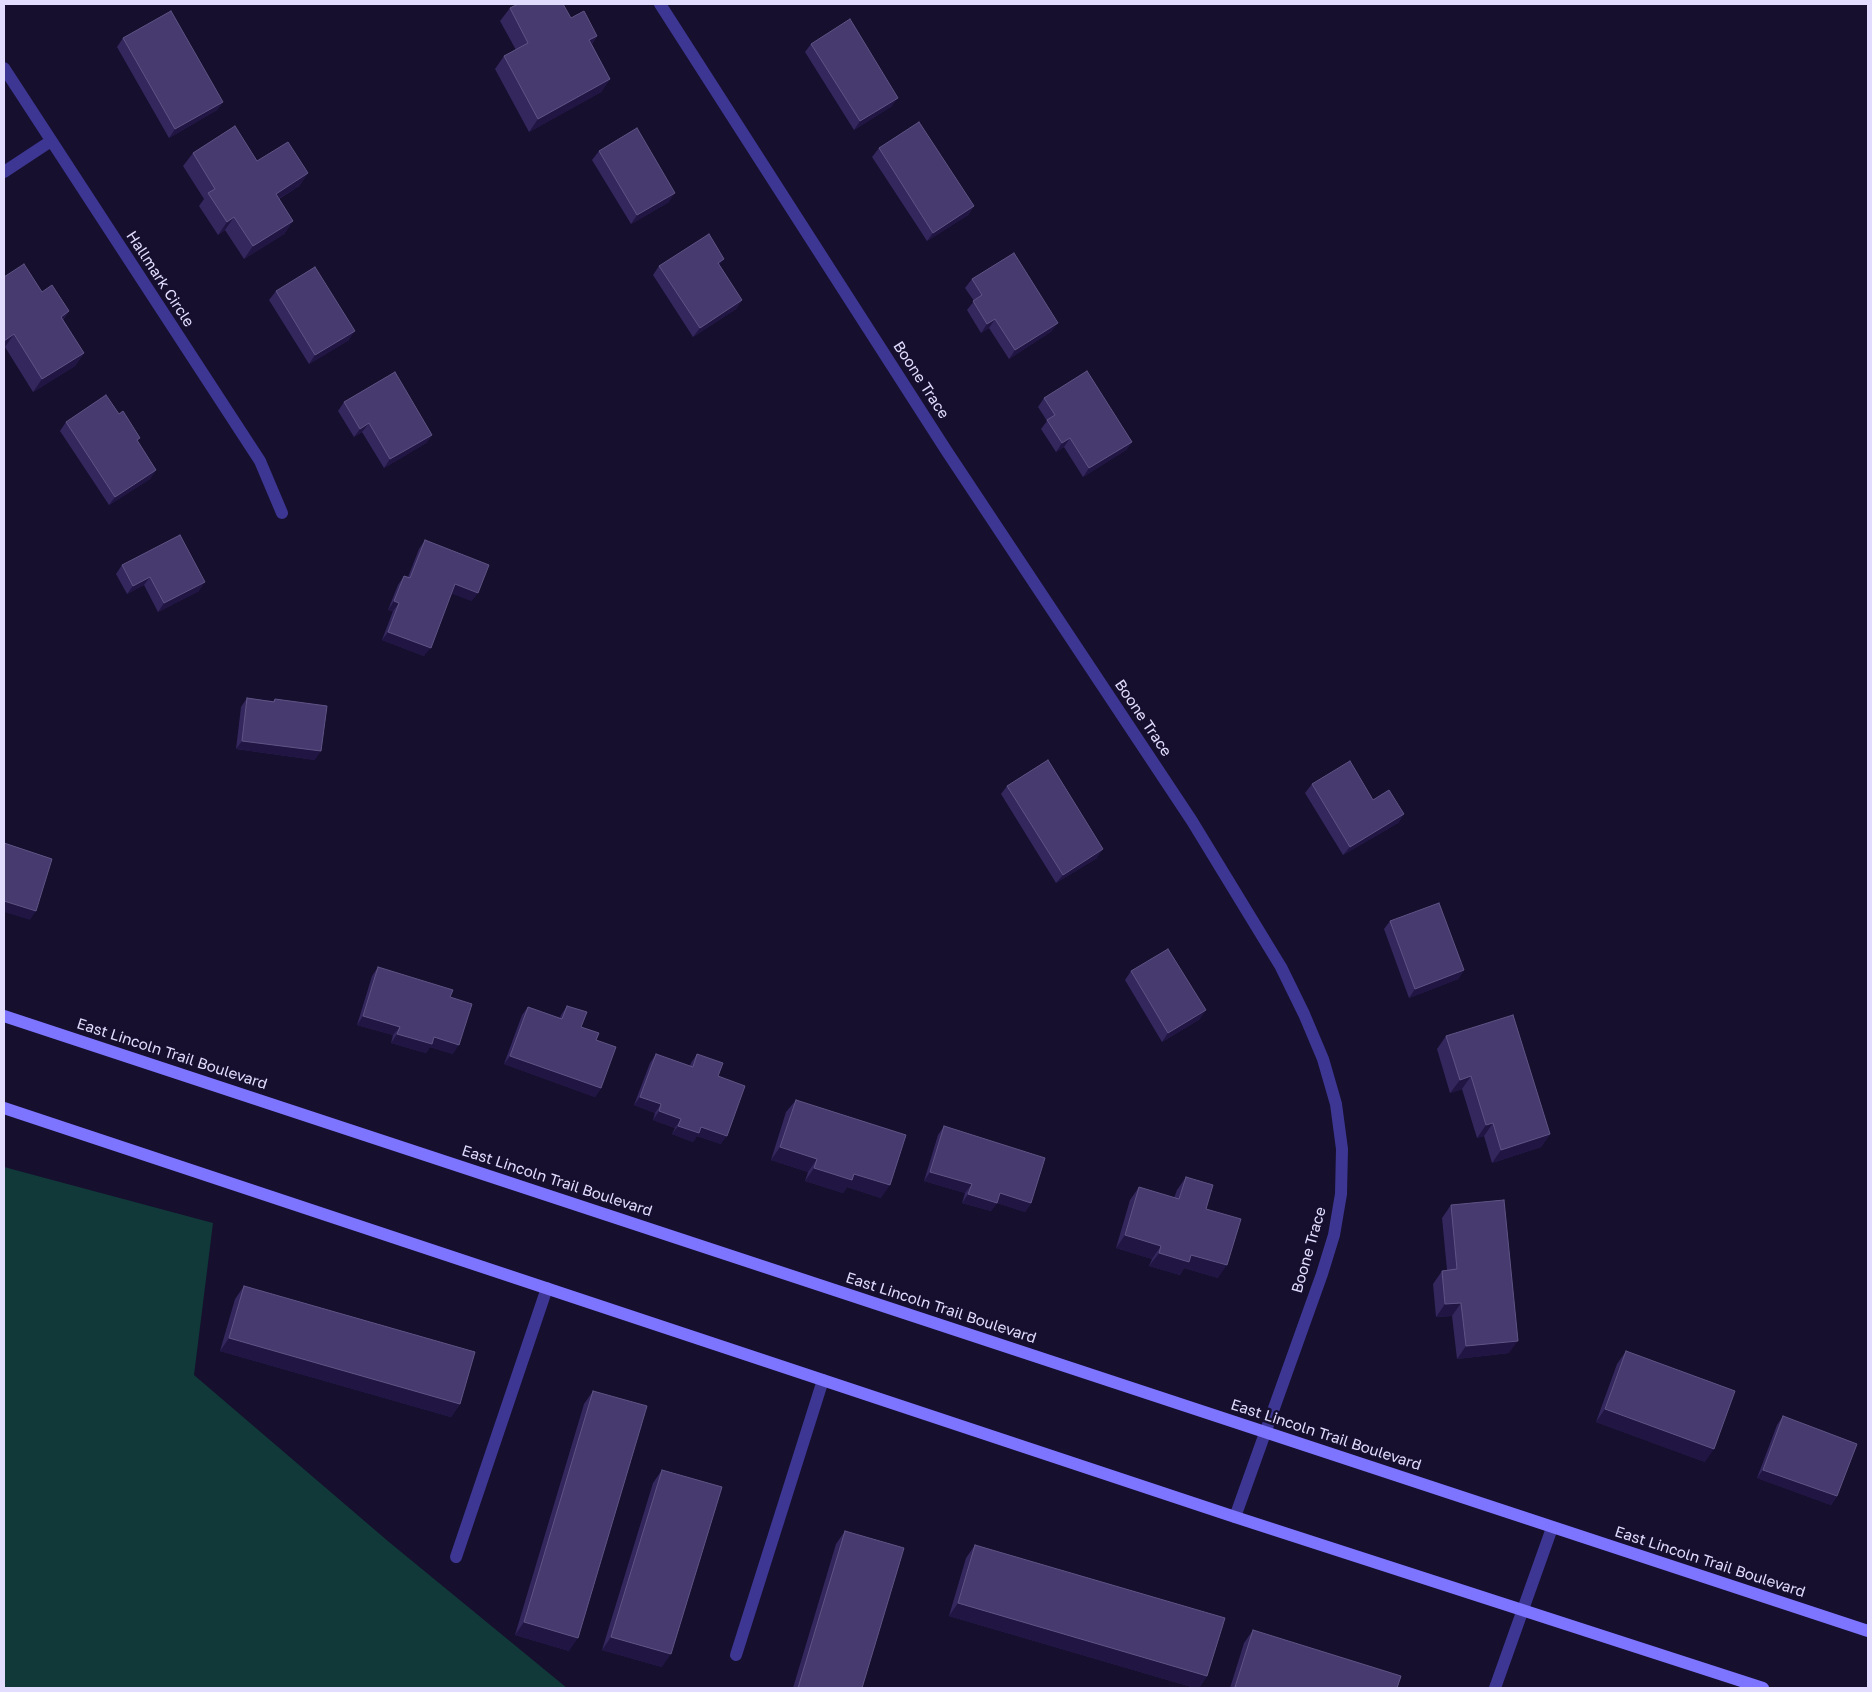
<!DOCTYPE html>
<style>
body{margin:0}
#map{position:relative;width:1872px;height:1692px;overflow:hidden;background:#160f2e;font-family:"Golos Text",sans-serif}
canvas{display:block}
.frame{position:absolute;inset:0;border:5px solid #e2ddff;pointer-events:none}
</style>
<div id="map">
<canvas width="1872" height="1692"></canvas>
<div class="frame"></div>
</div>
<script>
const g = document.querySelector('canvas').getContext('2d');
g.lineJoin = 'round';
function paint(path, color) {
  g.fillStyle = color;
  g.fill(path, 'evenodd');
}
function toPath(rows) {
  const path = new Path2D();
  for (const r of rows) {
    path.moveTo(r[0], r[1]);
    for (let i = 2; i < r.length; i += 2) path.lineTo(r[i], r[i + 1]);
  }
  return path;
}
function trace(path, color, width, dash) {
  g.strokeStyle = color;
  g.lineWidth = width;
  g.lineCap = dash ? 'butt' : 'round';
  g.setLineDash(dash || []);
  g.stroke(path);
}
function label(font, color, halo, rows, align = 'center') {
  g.font = font + ' "Golos Text",sans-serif';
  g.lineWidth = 5;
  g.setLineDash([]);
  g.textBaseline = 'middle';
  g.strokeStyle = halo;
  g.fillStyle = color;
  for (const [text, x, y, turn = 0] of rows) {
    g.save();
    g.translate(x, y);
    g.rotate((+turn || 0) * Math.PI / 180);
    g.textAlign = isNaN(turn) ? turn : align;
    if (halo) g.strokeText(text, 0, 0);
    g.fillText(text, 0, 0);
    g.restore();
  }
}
const green = toPath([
 [4,1167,213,1223,194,1375,389,1542,567,1688,4,1688]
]);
const lane = toPath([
 [456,1557,547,1288],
 [736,1655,823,1380]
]);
const street = toPath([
 [660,4,946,450,1192,821,1281,967,1304,1014,1323,1059,1336,1104,1342,1149,1341,1194,1334,1235,1322,1274,1235,1517],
 [4,68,260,461,282,513],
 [4,172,51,141],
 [1495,1688,1552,1528]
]);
const secondary = toPath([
 [4,1016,1868,1631],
 [4,1108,1235,1517,1763,1688]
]);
const wall = toPath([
 [510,8,571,18,597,36,592,44,610,79,601,92,529,132,495,69,504,56,516,50,500,21],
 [123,38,223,102,217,110,169,138,117,47],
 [811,44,892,106,854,130,805,52],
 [879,148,974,206,968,215,927,241,872,157],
 [599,151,669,202,631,224,592,160],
 [193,153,308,173,299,186,279,199,293,221,284,234,244,259,225,230,218,235,199,206,204,199,183,166],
 [659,266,720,266,742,300,736,309,693,337,653,275],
 [4,277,42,292,69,311,63,320,84,353,75,366,33,392,5,347,4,348],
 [972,279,1052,331,1009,359,989,328,981,333,967,310,974,301,965,288],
 [276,291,349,340,309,364,269,300],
 [1044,398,1132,442,1126,450,1083,477,1064,447,1056,452,1041,429,1047,421,1038,407],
 [344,402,432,435,426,443,384,468,362,432,354,437,338,411],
 [66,422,138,442,156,470,150,479,109,505,60,431],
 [425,540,472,601,451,593,424,656,382,640,393,611,388,610,398,585,404,576,408,577,419,549],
 [122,565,199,591,158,612,144,585,127,594,116,574],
 [247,698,273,701,275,699,315,760,236,749,241,707],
 [1312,784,1373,800,1404,814,1398,823,1343,855,1305,793],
 [1007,786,1097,858,1056,883,1001,794],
 [1390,921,1464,970,1458,979,1409,998,1384,929],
 [378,967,450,997,453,1054,430,1047,426,1053,391,1043,393,1035,357,1025,372,976],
 [1131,971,1200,1019,1162,1042,1125,980],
 [567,1006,581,1027,596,1040,601,1088,595,1097,504,1064,522,1015,528,1007,560,1018,561,1015],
 [1446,1036,1550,1134,1541,1147,1492,1163,1484,1136,1477,1138,1462,1089,1450,1093,1437,1049],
 [656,1054,690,1066,691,1063,697,1054,718,1076,721,1144,697,1136,693,1142,672,1134,675,1128,653,1120,655,1113,634,1105,650,1063],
 [796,1100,881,1198,847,1187,843,1193,805,1181,808,1172,771,1160,786,1112],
 [944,1126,1031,1203,1025,1212,997,1203,991,1211,962,1203,965,1193,924,1181,938,1135],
 [1186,1177,1206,1209,1218,1278,1184,1268,1180,1275,1149,1266,1152,1259,1116,1248,1130,1200,1139,1187,1174,1198,1177,1190],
 [1451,1205,1509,1353,1457,1359,1452,1316,1436,1317,1433,1284,1442,1271,1447,1270,1442,1218],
 [244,1286,460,1404,451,1417,220,1351,235,1299],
 [1626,1351,1705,1462,1596,1422,1617,1364],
 [593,1391,569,1651,515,1635,584,1404],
 [1783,1416,1837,1496,1831,1505,1757,1478,1777,1425],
 [662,1470,662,1667,602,1650,653,1483],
 [845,1531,862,1688,793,1688,836,1544],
 [975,1545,1207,1676,1199,1688,1195,1688,949,1616,966,1558],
 [1253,1630,1397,1688,1230,1688,1244,1643]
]);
const shadedWall = toPath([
 [597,36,588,49,589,40],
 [610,79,601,92,529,132,538,119],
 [898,98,892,106,854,130,860,121],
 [223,102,217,110,169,138,175,129],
 [308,173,299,186,267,206,276,194],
 [675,193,669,202,631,224,637,215],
 [974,206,968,215,927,241,933,233],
 [234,217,225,230,218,235,227,222],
 [293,221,284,234,244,259,253,246],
 [724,259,718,267,718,263],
 [742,300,736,309,693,337,700,328],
 [69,311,59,324,61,317],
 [995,319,989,328,981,333,987,324],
 [1058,323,1052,331,1009,359,1015,350],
 [355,331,349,340,309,364,315,355],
 [14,334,5,347,4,348,4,341],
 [84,353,75,366,33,392,42,379],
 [369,423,362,432,354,437,360,429],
 [432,435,426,443,384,468,390,459],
 [1070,438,1064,447,1056,452,1062,443],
 [1132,442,1126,450,1083,477,1089,468],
 [156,470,150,479,109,505,115,497],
 [150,577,144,585,127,594,133,586],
 [205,582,199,591,158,612,164,603],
 [455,584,478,593,472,601,449,593],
 [394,601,399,603,393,611,388,610],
 [388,632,431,648,424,656,382,640],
 [242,741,321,751,315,760,236,749],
 [1404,814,1398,823,1343,855,1350,847],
 [1103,849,1097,858,1056,883,1063,875],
 [4,901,36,911,30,920,4,912],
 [1464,970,1458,979,1409,998,1415,989],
 [1206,1010,1200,1019,1162,1042,1168,1033],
 [363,1016,400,1027,393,1035,357,1025],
 [397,1034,434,1037,459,1045,453,1054,430,1047,426,1053,391,1043],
 [510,1056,601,1088,595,1097,504,1064],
 [1471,1076,1462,1089,1450,1093,1460,1080],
 [640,1097,661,1104,655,1113,634,1105],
 [659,1111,681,1119,675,1128,653,1120],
 [1493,1123,1484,1136,1477,1138,1486,1125],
 [678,1126,701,1127,727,1136,721,1144,697,1136,693,1142,672,1134],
 [1550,1134,1541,1147,1492,1163,1501,1150],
 [780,1147,817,1159,808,1172,771,1160],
 [814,1168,854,1174,890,1185,881,1198,847,1187,843,1193,805,1181],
 [930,1172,972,1184,965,1193,924,1181],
 [1000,1193,1031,1203,1025,1212,997,1203,991,1211,962,1203,968,1194],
 [1125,1235,1161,1246,1152,1259,1116,1248],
 [1159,1253,1191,1255,1227,1265,1218,1278,1184,1268,1180,1275,1149,1266],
 [1461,1303,1452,1316,1436,1317,1445,1304],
 [229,1338,460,1404,451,1417,220,1351],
 [1518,1341,1509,1353,1457,1359,1466,1346],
 [1605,1409,1714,1449,1705,1462,1596,1422],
 [1763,1470,1837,1496,1831,1505,1757,1478],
 [958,1603,1207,1676,1199,1688,1195,1688,949,1616],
 [524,1622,578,1638,569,1651,515,1635],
 [611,1637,671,1654,662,1667,602,1650]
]);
const building = toPath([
 [518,4,563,4,571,18,584,11,597,36,589,40,610,79,538,119,504,56,528,43,510,8,518,4],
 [171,11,223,102,175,129,123,38,171,11],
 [850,19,898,98,860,121,811,44,850,19],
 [919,122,974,206,933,233,879,148,919,122],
 [235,126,257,161,288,142,308,173,276,194,293,221,253,246,234,217,227,222,208,193,215,189,193,153,235,126],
 [637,128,675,193,637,215,599,151,637,128],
 [709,234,724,259,718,263,742,300,700,328,659,266,709,234],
 [1014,253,1058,323,1015,350,995,319,987,324,973,301,982,295,972,279,1014,253],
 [24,264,42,292,52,285,69,311,61,317,84,353,42,379,14,334,4,341,4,277,24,264],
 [315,267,355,331,315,355,276,291,315,267],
 [1087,371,1132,442,1089,468,1070,438,1062,443,1047,420,1055,415,1044,398,1087,371],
 [395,372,432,435,390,459,369,423,360,429,344,402,395,372],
 [106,395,119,414,123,411,140,438,137,440,156,470,115,497,66,422,106,395],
 [180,535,205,582,164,603,150,577,133,586,122,565,180,535],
 [425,540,489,565,478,593,455,584,431,648,388,632,399,603,394,601,404,576,410,578,425,540],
 [247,698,274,702,275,699,327,706,321,751,242,741,247,698],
 [1048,760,1103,849,1063,875,1007,786,1048,760],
 [1350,761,1373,800,1389,790,1404,814,1350,847,1312,784,1350,761],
 [4,843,52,859,36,911,4,901,4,843],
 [1439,903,1464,970,1415,989,1390,921,1439,903],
 [1168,949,1206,1010,1168,1033,1131,971,1168,949],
 [378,967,453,990,450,997,472,1004,459,1045,434,1037,432,1044,397,1034,400,1027,363,1016,378,967],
 [567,1006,587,1012,581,1027,599,1033,596,1040,616,1047,601,1088,510,1056,528,1007,562,1019,567,1006],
 [1513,1015,1550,1134,1501,1150,1493,1123,1486,1125,1471,1076,1460,1080,1446,1036,1513,1015],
 [656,1054,693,1067,697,1054,723,1063,718,1076,745,1086,727,1136,701,1127,699,1133,678,1126,681,1119,659,1111,661,1104,640,1097,656,1054],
 [796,1100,906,1135,890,1185,854,1174,852,1180,814,1168,817,1159,780,1147,796,1100],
 [944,1126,1045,1158,1031,1203,1000,1193,997,1203,968,1194,972,1184,930,1172,944,1126],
 [1186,1177,1213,1185,1206,1209,1241,1219,1227,1265,1191,1255,1189,1262,1159,1253,1161,1246,1125,1235,1139,1187,1179,1199,1186,1177],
 [1504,1200,1518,1341,1466,1346,1461,1303,1445,1304,1442,1271,1457,1269,1451,1205,1504,1200],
 [244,1286,475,1352,460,1404,229,1338,244,1286],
 [1626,1351,1735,1391,1714,1449,1605,1409,1626,1351],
 [593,1391,647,1406,578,1638,524,1622,593,1391],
 [1783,1416,1857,1444,1837,1496,1763,1470,1783,1416],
 [662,1470,722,1487,671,1654,611,1637,662,1470],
 [845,1531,904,1548,862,1688,798,1688,845,1531],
 [975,1545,1225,1618,1207,1676,958,1603,975,1545],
 [1253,1630,1401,1676,1397,1688,1239,1688,1235,1687,1253,1630]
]);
const streetNames = [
 ["Hallmark Circle",160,279,57],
 ["Boone Trace",921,380,57],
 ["Boone Trace",1143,718,56],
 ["East Lincoln Trail Boulevard",172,1054,18],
 ["East Lincoln Trail Boulevard",557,1181,18],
 ["Boone Trace",1309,1250,-74],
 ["East Lincoln Trail Boulevard",941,1308,18],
 ["East Lincoln Trail Boulevard",1326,1435,18],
 ["East Lincoln Trail Boulevard",1710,1562,18]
];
paint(green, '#113939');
trace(lane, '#3d3692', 12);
trace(street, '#3d3692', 12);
trace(secondary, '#7d74ff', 12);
paint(wall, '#34275d');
paint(shadedWall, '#201543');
paint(building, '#473a6f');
trace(building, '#5f5485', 1);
label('15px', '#e2ddff', '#160f2e', streetNames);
</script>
